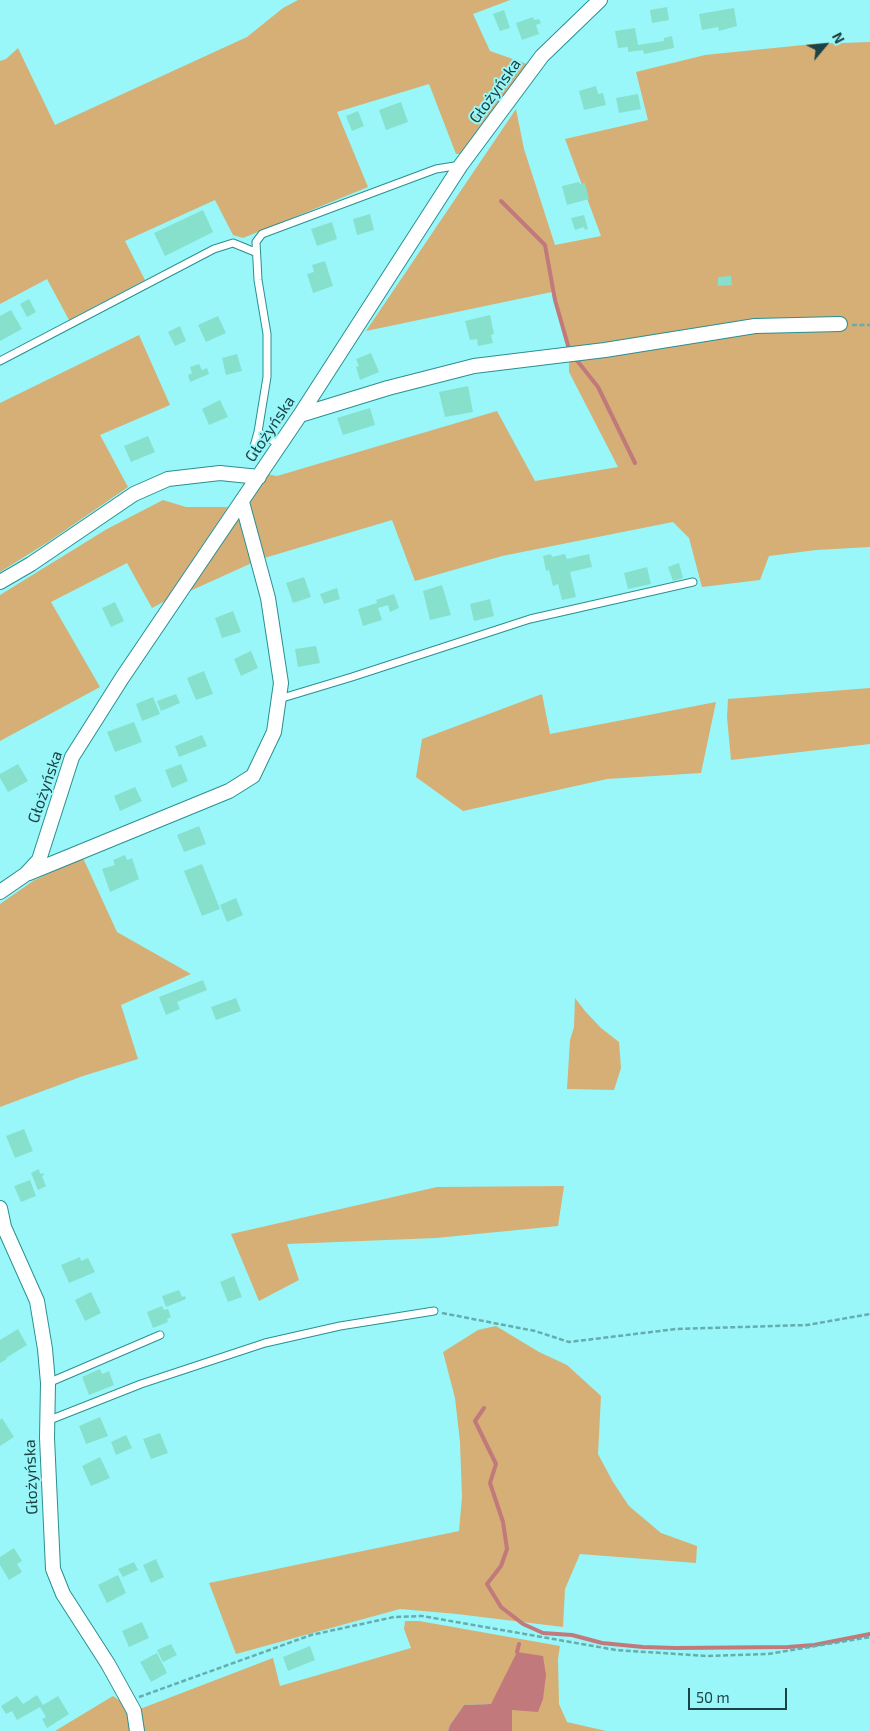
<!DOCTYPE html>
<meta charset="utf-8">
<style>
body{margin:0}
#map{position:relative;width:870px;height:1731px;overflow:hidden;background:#99f7f9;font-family:"Exo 2",sans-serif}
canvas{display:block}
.north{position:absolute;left:800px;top:20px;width:50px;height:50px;-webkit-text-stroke:4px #99f7f9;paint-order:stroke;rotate:62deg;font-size:14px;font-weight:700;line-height:20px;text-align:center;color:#1c4344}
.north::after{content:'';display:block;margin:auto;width:18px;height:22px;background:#1c4344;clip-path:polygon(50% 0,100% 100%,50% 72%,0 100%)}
.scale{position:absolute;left:688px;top:1688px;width:99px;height:22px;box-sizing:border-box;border:2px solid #1c4344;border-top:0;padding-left:6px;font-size:15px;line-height:18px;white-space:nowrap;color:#1c4344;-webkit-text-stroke:4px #99f7f9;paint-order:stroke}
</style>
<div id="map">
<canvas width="870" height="1731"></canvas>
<div class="north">N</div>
<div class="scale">50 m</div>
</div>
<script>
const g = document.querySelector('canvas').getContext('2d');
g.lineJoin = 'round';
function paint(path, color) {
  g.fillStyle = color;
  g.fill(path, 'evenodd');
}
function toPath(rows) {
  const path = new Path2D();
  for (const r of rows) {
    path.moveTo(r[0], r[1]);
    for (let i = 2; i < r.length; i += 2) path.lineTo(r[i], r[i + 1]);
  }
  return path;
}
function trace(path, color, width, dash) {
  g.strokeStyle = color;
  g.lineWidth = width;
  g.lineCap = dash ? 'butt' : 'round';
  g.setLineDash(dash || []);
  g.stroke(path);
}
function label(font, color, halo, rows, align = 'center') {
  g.font = font + ' "Exo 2",sans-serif';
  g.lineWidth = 4;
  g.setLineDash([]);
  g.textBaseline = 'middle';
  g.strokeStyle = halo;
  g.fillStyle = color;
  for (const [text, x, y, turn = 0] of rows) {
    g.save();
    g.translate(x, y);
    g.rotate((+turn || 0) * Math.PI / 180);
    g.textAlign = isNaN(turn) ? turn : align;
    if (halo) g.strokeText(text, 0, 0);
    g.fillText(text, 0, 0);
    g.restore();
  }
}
const green = toPath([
 [298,0,510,0,473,14,490,51,527,64,462,154,456,154,429,84,337,112,368,187,243,238,233,235,215,200,125,241,145,280,69,320,47,279,0,304,0,61,6,59,18,48,55,125,247,37,283,8],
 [870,42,870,547,816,550,769,556,760,580,702,587,689,538,673,522,502,556,415,581,392,520,261,559,249,504,267,474,277,476,497,411,535,481,618,467,569,372,569,349,552,292,366,331,516,109,524,149,555,245,601,236,565,139,648,120,636,72,705,55,813,44],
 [139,335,170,405,100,435,128,487,48,542,0,572,0,403],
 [163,500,186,507,228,507,165,601,152,608,127,563,51,602,100,687,0,741,0,595,107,529],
 [237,519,244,525,254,562,190,591],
 [870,688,870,744,731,760,727,717,728,699],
 [542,694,550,734,716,702,701,773,607,779,463,811,416,777,422,739],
 [83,858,117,932,191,974,121,1005,138,1059,83,1076,0,1107,0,904,33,881,66,865],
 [575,998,585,1011,601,1028,619,1042,621,1068,614,1090,567,1089,570,1040,574,1027],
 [564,1186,558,1226,436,1238,287,1244,299,1280,259,1301,231,1234,437,1187],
 [496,1326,539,1352,567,1365,601,1396,598,1454,613,1482,629,1506,661,1533,697,1546,696,1563,580,1554,565,1589,563,1627,457,1614,400,1609,236,1654,209,1583,459,1531,462,1497,460,1442,455,1398,443,1352,478,1330],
 [405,1621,419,1621,560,1646,558,1659,559,1704,567,1722,606,1731,512,1731,512,1709,491,1704,464,1705,450,1725,448,1731,144,1731,140,1709,273,1658,280,1686,411,1648,404,1629],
 [113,1696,122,1702,130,1723,130,1731,55,1731]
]);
const water = toPath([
 [517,1652,543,1656,546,1675,543,1699,538,1712,512,1710,512,1731,448,1731,450,1725,464,1705,491,1704]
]);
const stream = toPath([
 [501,201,545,245,555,300,569,349],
 [575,358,598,387,635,463],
 [484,1408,475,1421,496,1464,490,1483,503,1522,507,1549,501,1566,487,1584,501,1607,523,1624,543,1633,572,1635,602,1643,643,1647,676,1648,788,1647,814,1645,870,1634],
 [517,1652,519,1644]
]);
const building = toPath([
 [667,7,669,20,652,23,650,10],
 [734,8,737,26,719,31,718,27,702,30,699,14],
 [504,10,510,28,500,31,493,14],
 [533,17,534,20,539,19,541,23,536,25,539,34,522,40,516,23],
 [635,28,638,45,664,41,664,38,672,36,674,48,644,54,643,50,628,52,628,47,618,48,615,31],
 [596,86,598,94,603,93,606,105,584,110,579,91],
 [638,94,641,109,619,113,616,98],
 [401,102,408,122,386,130,379,110],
 [358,111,364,126,352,131,346,116],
 [579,182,580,184,585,183,589,199,567,205,562,186],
 [203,210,213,232,165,256,154,233],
 [370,214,374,230,357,235,353,219],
 [584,215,588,229,585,230,584,227,575,230,571,218],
 [332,222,337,239,317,246,311,229],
 [325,261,333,286,313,293,307,274,314,272,312,265],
 [731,276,732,285,718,286,718,277],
 [29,299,36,312,27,317,20,304],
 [11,310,22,329,0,341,0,316],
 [490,315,494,334,491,335,493,343,478,346,477,339,470,340,465,321],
 [218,316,226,333,206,342,198,325],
 [180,326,186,341,175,346,168,332],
 [371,353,379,372,360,380,356,367,359,366,356,359],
 [237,354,242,371,226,375,222,358],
 [199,364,202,370,207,368,209,374,190,382,188,375,192,373,190,367],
 [468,386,473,412,445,417,439,392],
 [220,400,228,417,209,425,202,409],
 [370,408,375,425,343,435,337,418],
 [148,436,155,452,131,462,124,446],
 [551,554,552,557,565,554,567,559,589,554,592,567,570,572,576,597,562,600,558,584,553,586,549,570,546,571,543,556],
 [679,563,683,578,673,581,668,567],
 [647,567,651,584,628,589,624,573],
 [304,577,311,597,293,603,286,583],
 [442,585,451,615,430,620,423,591],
 [337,588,340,599,324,604,320,594],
 [394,594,399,608,390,612,388,605,378,608,382,620,363,626,358,609,377,603,376,600],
 [490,599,494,616,474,621,470,604],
 [115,602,124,621,111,627,102,608],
 [233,611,241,632,222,638,215,618],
 [316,646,320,663,298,667,295,649],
 [251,651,258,668,241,676,234,659],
 [204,671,213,694,196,700,187,678],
 [176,694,180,703,161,711,157,701],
 [153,697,160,714,142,721,136,704],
 [134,722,142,742,115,752,107,732],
 [202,735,207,746,179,757,175,746],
 [18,764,28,781,8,792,0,778,0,774],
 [181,764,188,781,172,788,165,770],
 [135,787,142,801,120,811,114,796],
 [199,826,206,844,184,852,177,835],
 [125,855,127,860,132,858,139,879,110,892,102,869,115,865,113,860],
 [202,864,220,909,202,916,184,871],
 [236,898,243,915,227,922,220,905],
 [203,980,207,990,177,1002,180,1009,166,1015,159,997],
 [236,998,241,1011,216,1020,211,1007],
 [24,1129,33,1151,15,1158,6,1136],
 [39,1169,40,1174,43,1173,44,1175,42,1176,46,1186,38,1190,31,1173],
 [30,1180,36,1196,21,1202,14,1186],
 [80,1257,81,1261,88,1258,95,1272,69,1283,61,1265],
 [234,1276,242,1297,228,1302,220,1282],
 [179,1290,182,1297,185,1296,186,1299,166,1307,162,1296],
 [91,1292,101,1313,85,1321,75,1300],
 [162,1306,164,1310,168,1309,171,1317,167,1319,168,1322,153,1328,147,1312],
 [18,1329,27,1345,6,1358,7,1359,0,1363,0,1340],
 [100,1369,102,1374,109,1371,114,1385,89,1395,82,1377],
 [100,1417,108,1436,86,1444,79,1426],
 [2,1418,14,1437,0,1446,0,1420],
 [160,1433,168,1453,151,1459,143,1439],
 [126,1435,132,1448,116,1455,111,1442],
 [100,1457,110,1478,91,1486,82,1466],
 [14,1548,22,1561,17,1564,22,1572,9,1580,0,1565,0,1557],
 [156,1559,164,1577,151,1583,143,1565],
 [134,1562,138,1570,123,1577,118,1569],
 [118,1575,126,1593,107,1603,98,1585],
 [142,1622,149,1638,129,1647,122,1631],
 [171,1644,177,1655,163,1662,157,1650],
 [310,1646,315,1660,288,1671,283,1657],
 [157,1653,167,1673,151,1682,140,1662],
 [37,1695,43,1705,58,1696,69,1714,47,1728,42,1719,46,1717,40,1707,17,1720,12,1711,6,1714,1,1706,17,1696,23,1704]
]);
const path = toPath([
 [852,325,870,325],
 [442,1313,535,1331,569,1342,676,1329,807,1325,870,1314],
 [139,1697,311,1635,394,1617,422,1616,616,1650,707,1656,768,1654,870,1637]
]);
const lane = toPath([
 [0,361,214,249,233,243,255,252],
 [280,445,258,432,267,377,267,334,258,280,256,242,262,234,436,169,461,165],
 [251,457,258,432],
 [279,699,352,677,530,619,693,582],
 [48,1383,160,1335],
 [47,1421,141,1384,265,1343,340,1326,434,1311]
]);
const street = toPath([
 [300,415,388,388,474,366,605,350,755,326,840,324],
 [0,582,31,564,134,494,168,479,220,473,259,477],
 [29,873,229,791,253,776,274,732,281,683,268,598,242,502],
 [0,892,26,874,39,860,72,757,122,678,300,415,461,165,542,56,600,0],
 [0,1208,4,1227,37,1301,45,1349,48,1383,47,1438,53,1569,63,1594,108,1664,134,1711,137,1731]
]);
const streetNames = [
 ["Głożyńska",495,91,-54],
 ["Głożyńska",270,429,-56],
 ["Głożyńska",45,787,-71],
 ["Głożyńska",31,1477,-92]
];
paint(green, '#d5af75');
paint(water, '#c1797b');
trace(stream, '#c1797b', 4);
paint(building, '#87e0cc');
trace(lane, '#2b8f91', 9);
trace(street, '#2b8f91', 16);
trace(path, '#65adae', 2.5, [5, 2.5]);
trace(lane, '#fff', 7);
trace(street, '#fff', 14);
label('16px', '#1c4344', '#99f7f9', streetNames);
</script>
